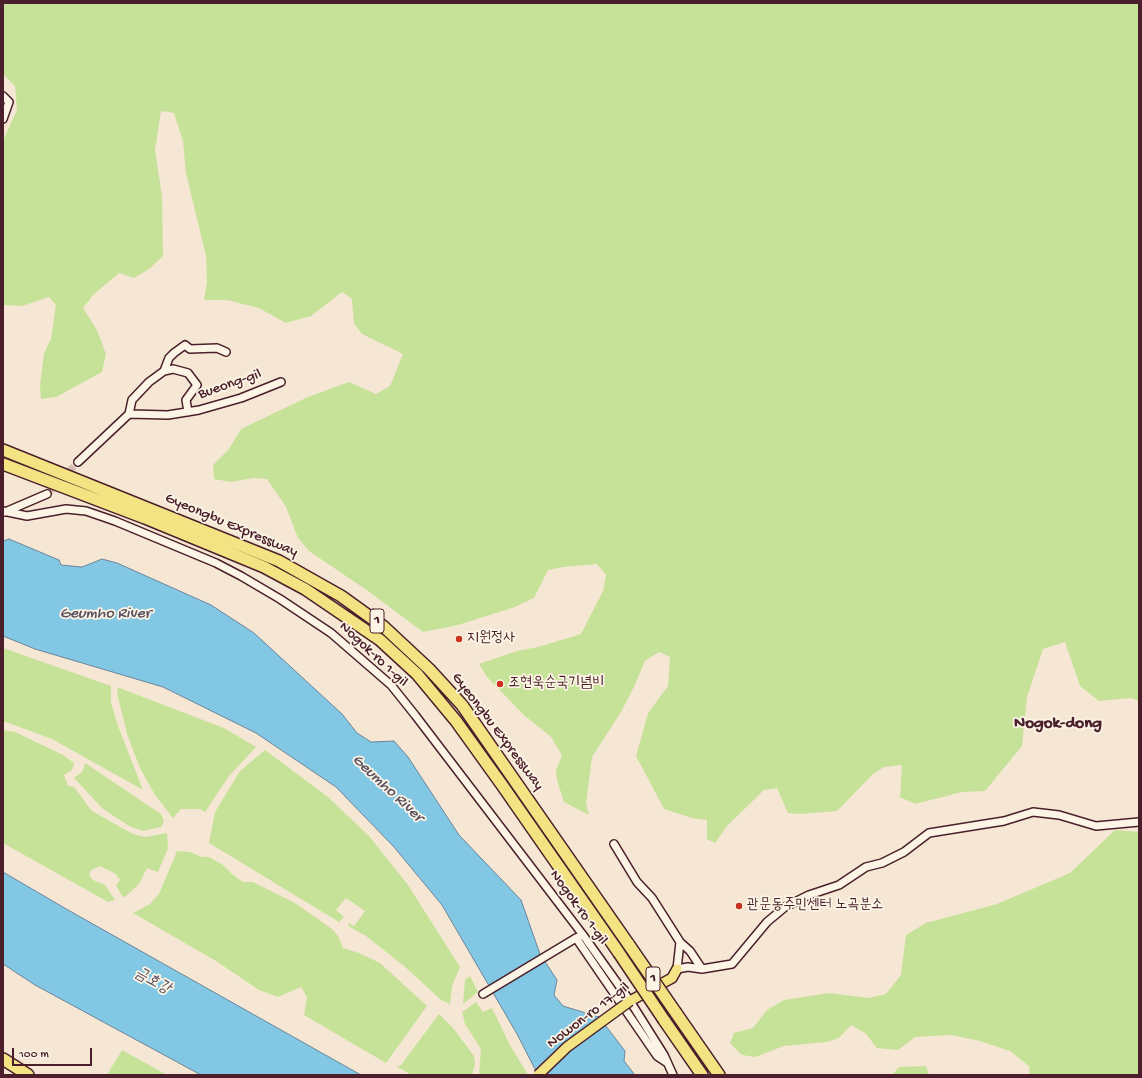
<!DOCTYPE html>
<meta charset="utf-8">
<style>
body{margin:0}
#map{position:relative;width:1142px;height:1078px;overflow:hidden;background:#f6e7d4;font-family:"Gochi Hand",sans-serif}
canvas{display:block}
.frame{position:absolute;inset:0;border:4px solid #4a1f2b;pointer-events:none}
.scale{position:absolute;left:12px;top:1048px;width:80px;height:18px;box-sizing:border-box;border:2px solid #4a1f2b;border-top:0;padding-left:5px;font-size:12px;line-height:14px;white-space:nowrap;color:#4a1f2b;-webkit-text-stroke:3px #fcf5e5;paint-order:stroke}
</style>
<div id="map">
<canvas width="1142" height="1078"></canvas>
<div class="frame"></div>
<div class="scale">100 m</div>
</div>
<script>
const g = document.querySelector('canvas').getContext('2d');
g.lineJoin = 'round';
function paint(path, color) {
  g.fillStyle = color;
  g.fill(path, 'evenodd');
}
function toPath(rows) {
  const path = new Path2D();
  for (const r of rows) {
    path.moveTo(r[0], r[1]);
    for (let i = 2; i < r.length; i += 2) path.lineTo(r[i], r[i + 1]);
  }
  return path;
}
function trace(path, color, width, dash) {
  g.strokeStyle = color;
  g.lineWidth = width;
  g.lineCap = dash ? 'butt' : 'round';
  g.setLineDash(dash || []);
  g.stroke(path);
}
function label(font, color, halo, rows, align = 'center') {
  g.font = font + ' "Gochi Hand","Poor Story",sans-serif';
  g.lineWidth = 3.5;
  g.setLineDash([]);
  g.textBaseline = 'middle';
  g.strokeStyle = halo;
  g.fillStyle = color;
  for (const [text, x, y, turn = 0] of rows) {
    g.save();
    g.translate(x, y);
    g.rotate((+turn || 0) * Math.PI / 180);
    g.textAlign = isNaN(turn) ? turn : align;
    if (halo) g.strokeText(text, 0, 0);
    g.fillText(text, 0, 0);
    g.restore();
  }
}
const green = toPath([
 [3,3,1139,3,1139,701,1131,698,1099,701,1080,686,1065,642,1043,649,1027,697,1022,746,985,791,962,792,915,804,900,797,902,765,884,767,873,774,837,811,800,814,788,813,777,788,764,790,727,826,715,843,707,839,707,820,692,818,664,809,636,756,648,713,668,686,670,657,659,652,645,661,634,687,621,712,592,757,586,803,589,815,564,802,557,780,556,771,562,755,551,737,525,716,487,677,479,664,517,651,538,647,581,634,603,591,606,575,597,564,563,567,548,570,534,598,515,607,458,625,423,632,368,591,309,551,298,538,286,507,267,479,253,478,231,482,214,479,213,465,229,449,241,429,308,397,349,382,376,394,390,386,403,354,362,334,354,323,352,299,342,292,311,316,286,323,259,308,227,300,204,300,207,283,206,256,186,173,183,141,174,113,161,111,155,150,162,196,163,256,149,269,134,278,119,273,94,294,83,308,97,330,106,354,102,372,56,397,41,399,40,385,44,353,51,339,56,305,49,297,22,306,3,305,3,141,17,110,15,86,3,74],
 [3,648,111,686,111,703,118,726,143,790,52,739,3,721],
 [117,687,224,728,256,747,229,776,205,812,200,809,181,809,173,818,155,795,140,768,127,734,118,697],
 [3,730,15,732,63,755,74,763,72,770,64,775,68,786,74,787,92,811,133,834,146,837,167,833,168,848,158,872,147,868,139,884,125,897,122,896,116,885,120,880,116,874,100,866,91,870,89,875,93,880,105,885,115,900,108,902,3,843],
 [265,750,328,797,369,836,408,885,460,967,452,986,450,1004,441,1000,404,966,366,936,348,926,349,923,354,926,365,911,346,898,336,910,344,917,339,922,209,843,215,812,240,771],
 [85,763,161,814,164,821,161,827,143,831,129,826,103,809,74,778,83,771],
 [1115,830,1139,832,1139,1075,1030,1075,1029,1066,1010,1051,980,1041,951,1035,915,1037,898,1050,877,1048,865,1033,851,1025,839,1038,827,1042,784,1046,755,1057,742,1055,730,1043,734,1033,753,1028,767,1010,784,1000,829,993,869,998,886,994,901,975,906,935,926,923,997,904,1070,873],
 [177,851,190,852,202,857,209,857,223,865,233,875,243,882,253,882,295,903,332,929,338,936,343,948,359,953,380,963,427,1006,386,1063,304,1015,307,997,301,987,278,997,259,990,216,961,133,913,150,904,159,894],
 [470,976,478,992,463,1004,465,980],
 [476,1002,483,1012,492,1008,510,1045,528,1075,479,1075,481,1049,465,1024,462,1012],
 [439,1014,453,1028,474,1056,475,1064,472,1075,412,1075,397,1067,401,1065],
 [122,1050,167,1075,107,1075],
 [926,1066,929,1075,892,1075,899,1067]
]);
const water = toPath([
 [9,539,59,560,61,565,82,567,102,559,117,563,211,605,254,633,342,714,357,733,371,742,394,741,408,757,459,835,521,900,540,954,557,980,554,995,563,1006,599,1017,625,1051,624,1061,635,1075,538,1075,517,1034,442,905,394,847,336,787,256,733,163,687,35,649,3,636,3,541,9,539],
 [3,872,68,910,361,1075,201,1075,35,985,3,964,3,872]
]);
const minorTunnel = toPath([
 [47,494,78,462]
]);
const minor = toPath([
 [3,96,9,102,3,119],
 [164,371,173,369,188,373,197,385,186,400,188,412],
 [129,414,168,415,199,410,241,398,281,382],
 [78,462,129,414,132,400,149,382,164,371,169,358,174,353,185,345,190,349,217,348,226,352],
 [3,511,27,516,66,509,86,511,115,521,216,563,241,576,280,599,331,633,391,685,415,715,583,935,630,1001,664,1055,673,1075],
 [5,512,47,494],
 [614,844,637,882,652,898,680,942,677,969,688,967,702,969,732,964,767,922,785,907,809,895,839,885,866,867,882,863,904,852,929,833,1004,821,1033,812,1059,815,1096,826,1139,822],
 [583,935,576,938,657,1056,666,1062],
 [680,942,690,951,702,969],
 [483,994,576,938]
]);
const major = toPath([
 [630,1001,672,978,677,969]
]);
const highway = toPath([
 [3,450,279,561,341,596,384,627,429,669,462,705,629,945],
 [3,464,145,518,264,567,305,589,380,640,417,674,456,721,502,785,619,953],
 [676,1013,719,1075],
 [664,1020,702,1075],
 [3,1059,28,1075]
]);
const majorBridge = toPath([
 [538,1075,567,1047,630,1001]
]);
const highwayBridge = toPath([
 [629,945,676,1013],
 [619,953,664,1020]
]);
const markers = [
 [459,639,4,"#c8321e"],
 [500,684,4,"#c8321e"],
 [739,906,4,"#c8321e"]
];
const shields = [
 [377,621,14],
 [653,979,14]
];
const shieldNames = [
 ["1",377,621],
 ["1",653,979]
];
const streetNames = [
 ["Bueong-gil",230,385,-19],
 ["Gyeongbu Expressway",231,526,23],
 ["Nogok-ro 1-gil",373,655,43],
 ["Gyeongbu Expressway",497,732,53],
 ["Nogok-ro 1-gil",578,908,54],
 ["Nowon-ro 17-gil",589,1016,-37]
];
const poiNames = [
 ["지원정사",467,639],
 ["조현욱순국기념비",508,684],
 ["관문동주민센터 노곡분소",747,906]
];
const waterNames = [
 ["Geumho River",105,615],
 ["Geumho River",387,789,43],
 ["금호강",152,982,29]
];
const quarterNames = [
 ["Nogok-dong",1058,724]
];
paint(green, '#c6e299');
paint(water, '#82c7e3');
trace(water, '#6c8499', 1);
trace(minorTunnel, '#d4bfb2', 7, [7, 3.5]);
trace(minor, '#4a1f2b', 10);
trace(major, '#4a1f2b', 12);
trace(highway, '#4a1f2b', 14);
trace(minor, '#fcf5e5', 7);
trace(major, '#f4e382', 9);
trace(highway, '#f4e382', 11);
trace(majorBridge, '#4a1f2b', 12, []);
trace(highwayBridge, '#4a1f2b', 14, []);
trace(majorBridge, '#f4e382', 9);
trace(highwayBridge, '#f4e382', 11);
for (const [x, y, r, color] of markers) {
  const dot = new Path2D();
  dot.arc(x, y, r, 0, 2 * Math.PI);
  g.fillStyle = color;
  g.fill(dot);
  trace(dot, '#fcf5e5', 1.5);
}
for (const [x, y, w] of shields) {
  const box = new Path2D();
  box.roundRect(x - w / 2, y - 12, w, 24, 3);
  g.fillStyle = '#fcf5e5';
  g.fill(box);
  trace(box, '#4a1f2b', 1);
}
label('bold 14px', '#4a1f2b', null, shieldNames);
label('15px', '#4a1f2b', '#fcf5e5', streetNames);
label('15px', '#4a1f2b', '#fcf5e5', poiNames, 'left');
label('italic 16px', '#5b5162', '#fcf5e5', waterNames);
label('bold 17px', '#4a1f2b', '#fcf5e5', quarterNames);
</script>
